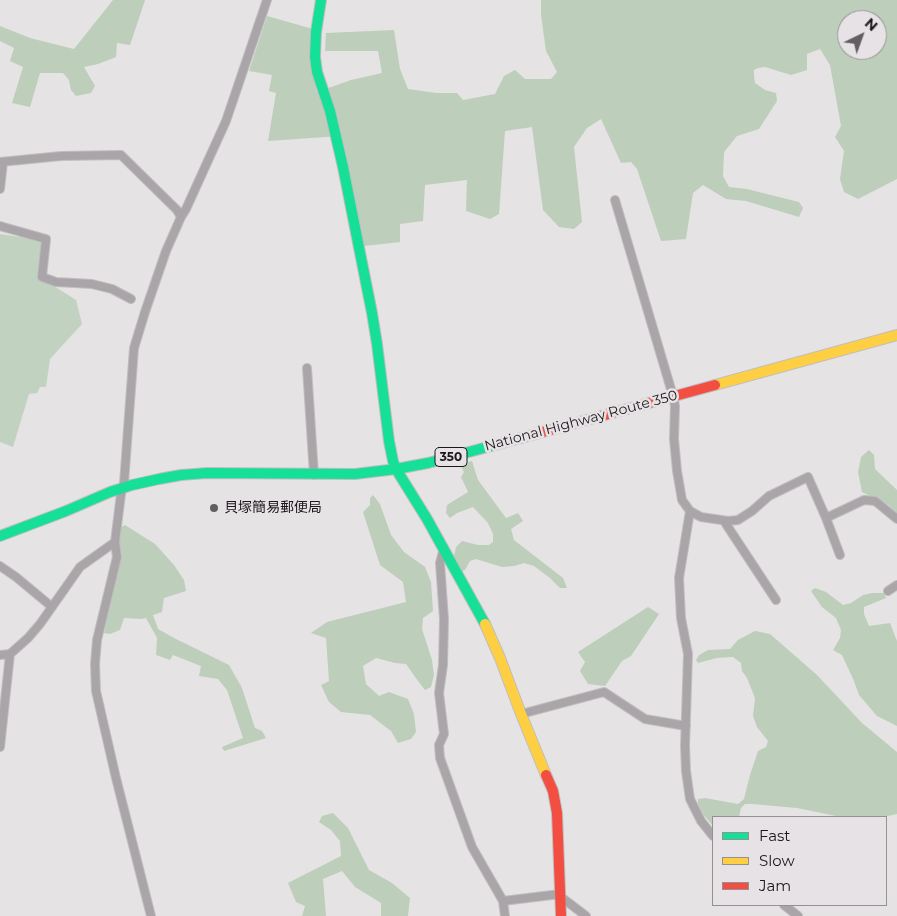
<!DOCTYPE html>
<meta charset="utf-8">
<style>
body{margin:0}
#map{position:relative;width:897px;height:916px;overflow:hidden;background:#e5e3e4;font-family:Montserrat,sans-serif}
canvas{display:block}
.legend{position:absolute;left:712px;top:816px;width:175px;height:90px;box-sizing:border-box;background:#e6e2e5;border:1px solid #949193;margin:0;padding:6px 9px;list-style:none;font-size:15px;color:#1a1819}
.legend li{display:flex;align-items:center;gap:10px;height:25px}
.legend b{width:25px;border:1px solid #949193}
.north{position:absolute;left:837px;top:10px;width:50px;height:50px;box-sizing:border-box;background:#e6e2e5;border:1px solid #949193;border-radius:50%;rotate:42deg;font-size:14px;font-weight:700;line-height:20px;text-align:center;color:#1a1819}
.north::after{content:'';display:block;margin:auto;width:18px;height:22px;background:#615f60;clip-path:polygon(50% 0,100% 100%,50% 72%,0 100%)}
</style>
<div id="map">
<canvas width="897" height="916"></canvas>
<ul class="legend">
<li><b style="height:6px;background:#16e098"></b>Fast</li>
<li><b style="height:6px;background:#ffcf43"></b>Slow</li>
<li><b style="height:6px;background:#f24e42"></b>Jam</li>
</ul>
<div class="north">N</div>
</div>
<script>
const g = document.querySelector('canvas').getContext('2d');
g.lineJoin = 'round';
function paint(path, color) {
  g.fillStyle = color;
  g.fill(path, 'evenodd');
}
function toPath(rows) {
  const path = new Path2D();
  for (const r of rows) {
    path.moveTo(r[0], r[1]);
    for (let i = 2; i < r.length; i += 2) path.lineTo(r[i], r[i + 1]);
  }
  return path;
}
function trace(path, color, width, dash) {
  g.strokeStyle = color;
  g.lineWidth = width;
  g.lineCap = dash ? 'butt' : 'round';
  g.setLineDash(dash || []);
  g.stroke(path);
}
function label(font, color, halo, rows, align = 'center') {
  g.font = font + ' Montserrat,"Noto Sans JP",sans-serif';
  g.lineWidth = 5;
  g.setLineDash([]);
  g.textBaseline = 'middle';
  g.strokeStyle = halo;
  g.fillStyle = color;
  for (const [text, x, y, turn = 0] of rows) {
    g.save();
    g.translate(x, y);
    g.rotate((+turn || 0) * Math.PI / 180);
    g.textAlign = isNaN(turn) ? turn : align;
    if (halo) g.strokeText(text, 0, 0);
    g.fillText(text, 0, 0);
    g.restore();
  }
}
const green = toPath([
 [0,234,40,240,43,243,38,276,76,300,82,324,50,359,46,387,40,387,37,393,29,394,13,447,0,442]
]);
const forest = toPath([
 [113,0,145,0,130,45,117,43,116,57,98,64,84,67,95,86,91,93,76,96,71,90,69,80,63,73,40,73,30,107,12,103,23,67,10,61,14,48,0,41,0,26,30,38,74,49],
 [541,0,897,0,897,179,858,199,844,192,840,179,844,151,835,137,841,126,830,65,820,49,807,54,807,70,791,75,765,67,758,68,754,70,754,76,755,83,765,90,776,93,777,101,759,129,737,136,724,152,723,176,729,187,747,189,799,202,803,208,799,217,746,201,726,199,703,185,693,193,686,239,661,241,637,169,631,162,621,163,601,119,587,128,574,147,582,222,574,229,559,227,543,210,532,127,505,131,499,214,490,219,466,211,467,180,425,185,423,221,400,224,400,242,364,246,340,136,268,141,276,93,269,91,272,75,249,71,267,16,313,29,312,69,317,92,351,80,382,73,378,51,325,51,326,33,394,30,400,69,408,89,436,93,457,93,463,100,495,94,504,76,515,70,525,79,551,79,557,72,546,51,541,15],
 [847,20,877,20,877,50,847,50],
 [869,450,874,455,875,469,897,490,897,513,888,505,862,492,858,472,861,457],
 [472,461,478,480,506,518,518,513,523,521,511,529,514,540,563,578,567,588,560,588,550,578,534,566,524,563,514,566,502,567,476,559,470,561,465,570,462,571,454,556,456,547,462,541,478,545,489,545,493,542,493,534,488,523,473,507,457,513,450,518,446,513,447,505,468,492,461,477,464,472,460,464],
 [373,495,380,504,391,535,404,552,425,567,431,582,433,611,423,618,422,629,432,660,434,675,431,687,425,690,418,681,406,664,395,663,376,658,363,666,366,684,379,696,389,692,408,699,414,714,416,732,411,739,398,743,391,731,370,715,341,712,329,702,321,685,329,681,326,638,311,633,327,622,406,602,403,582,380,565,363,512,370,505,370,498],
 [125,525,155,544,174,565,184,580,186,591,164,598,162,612,153,615,158,629,176,639,229,665,242,688,255,728,262,731,266,738,224,751,222,747,243,738,227,690,218,679,199,676,201,666,173,655,170,660,156,655,157,638,146,618,141,619,124,618,120,630,110,634,104,633,115,581,122,555,119,542,120,528],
 [815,588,826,592,843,605,851,603,863,595,872,593,884,593,886,598,864,607,864,614,869,626,890,623,897,641,897,726,877,716,859,695,854,681,842,655,833,650,840,638,841,630,836,618,822,607,811,591],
 [648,607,659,614,631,656,622,661,605,686,588,684,580,671,585,662,578,652],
 [755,631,770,634,817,675,862,723,897,752,897,814,883,817,841,817,797,808,752,804,745,804,741,808,739,817,713,817,713,826,703,814,698,804,698,799,705,798,738,804,744,799,750,775,758,751,766,747,768,741,757,727,753,716,755,698,747,678,742,671,741,663,733,657,717,658,698,663,696,660,699,655,708,650,730,649,738,640],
 [333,813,348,828,369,870,392,883,410,898,408,916,381,916,381,903,355,887,342,871,323,879,326,916,302,916,305,906,296,902,288,883,341,856,340,841,331,830,319,822,322,816]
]);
const street = toPath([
 [0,162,61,156,121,155,177,210,181,217],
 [0,189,3,162],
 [615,200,673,396,675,406,674,439,677,471,682,500,690,511,679,578,681,618,688,654,685,746,686,771,690,799,701,821,713,836],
 [0,226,46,239,42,277,56,282,92,284,112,289,131,299],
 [307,368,314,475],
 [690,511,701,517,728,521,738,520,752,511,769,496,808,477,826,518,864,500,875,501,897,519],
 [826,518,840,555],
 [724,521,776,600],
 [444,548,440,563,444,619,443,665,439,693,444,734,439,745,440,758,472,847,503,901],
 [0,566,16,577,52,607],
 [888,591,897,585],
 [0,655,10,654,28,638,40,624,80,567,115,542],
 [521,714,604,692,645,719,686,726],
 [0,747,10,654],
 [561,897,586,916],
 [784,905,798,916],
 [151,916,116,778,96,691,95,664,97,640,117,557,115,542,121,494,124,483,134,348,145,312,166,251,181,217,186,209,226,121,267,0],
 [505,916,503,901,560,894]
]);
const fast = toPath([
 [321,0,316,32,315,57,317,72,330,111,343,167,372,313,377,344,389,441,393,461,396,469,427,519,485,624],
 [0,536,66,511,110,492,132,485,159,479,181,475,207,473,355,474,396,469,428,463,528,436]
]);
const slow = toPath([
 [715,385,897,335],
 [485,624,500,658,521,714,546,775]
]);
const jam = toPath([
 [528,436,715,385],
 [546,775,553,791,557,813,561,916]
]);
const markers = [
 [214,508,5,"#615f60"]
];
const shields = [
 [451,457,32]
];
const shieldNames = [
 ["350",451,457]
];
const streetNames = [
 ["National Highway Route 350",581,421,-15]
];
const poiNames = [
 ["貝塚簡易郵便局",224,508]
];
paint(green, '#c1d2c0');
paint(forest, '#bdcebb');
trace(street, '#c0bebf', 10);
trace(fast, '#c0bebf', 12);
trace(slow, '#c0bebf', 12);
trace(jam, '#c0bebf', 12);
trace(street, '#aaa5a9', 8);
trace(fast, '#16e098', 10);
trace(slow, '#ffcf43', 10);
trace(jam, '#f24e42', 10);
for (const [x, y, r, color] of markers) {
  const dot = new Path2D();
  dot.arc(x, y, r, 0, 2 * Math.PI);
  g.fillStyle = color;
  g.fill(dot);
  trace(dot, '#e6e2e5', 2);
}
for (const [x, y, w] of shields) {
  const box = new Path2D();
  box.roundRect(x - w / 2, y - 9.5, w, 19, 4);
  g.fillStyle = '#e6e2e5';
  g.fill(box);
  trace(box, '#1a1819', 1);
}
label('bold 12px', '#1a1819', null, shieldNames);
label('14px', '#1a1819', '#e6e2e5', streetNames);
label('14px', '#1a1819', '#e6e2e5', poiNames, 'left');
</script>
